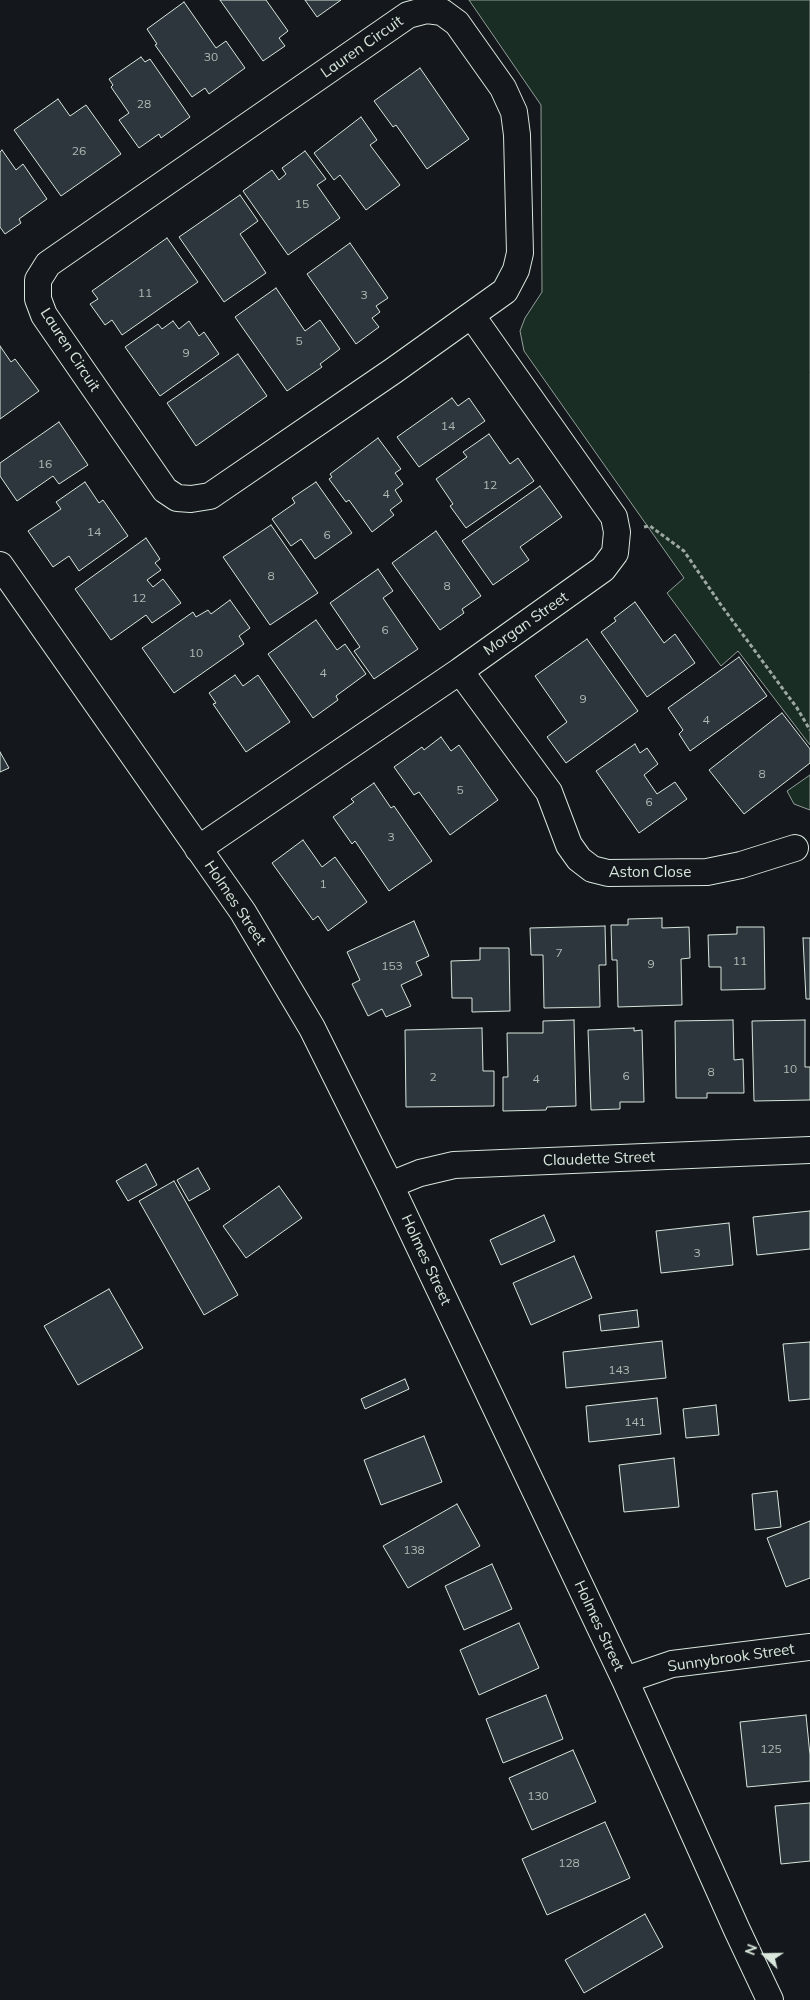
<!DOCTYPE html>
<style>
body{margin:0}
#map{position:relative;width:810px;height:2000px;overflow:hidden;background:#14181c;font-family:Mulish,sans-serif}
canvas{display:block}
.north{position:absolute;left:740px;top:1930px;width:50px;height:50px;-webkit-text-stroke:4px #14181c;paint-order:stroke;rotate:291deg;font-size:14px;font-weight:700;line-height:20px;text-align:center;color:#d8e6dc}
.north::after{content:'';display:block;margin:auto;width:18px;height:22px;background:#d8e6dc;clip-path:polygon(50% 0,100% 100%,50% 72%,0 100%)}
</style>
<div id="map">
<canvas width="810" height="2000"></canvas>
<div class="north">N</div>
</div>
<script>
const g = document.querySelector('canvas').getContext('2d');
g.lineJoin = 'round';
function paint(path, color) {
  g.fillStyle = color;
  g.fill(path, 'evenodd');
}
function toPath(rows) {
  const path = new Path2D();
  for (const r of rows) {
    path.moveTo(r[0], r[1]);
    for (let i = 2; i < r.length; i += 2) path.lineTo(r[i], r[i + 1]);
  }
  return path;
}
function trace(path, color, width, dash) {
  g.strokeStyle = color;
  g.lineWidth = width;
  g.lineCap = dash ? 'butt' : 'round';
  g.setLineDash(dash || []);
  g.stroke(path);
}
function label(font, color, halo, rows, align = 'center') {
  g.font = font + ' Mulish,sans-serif';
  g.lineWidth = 4;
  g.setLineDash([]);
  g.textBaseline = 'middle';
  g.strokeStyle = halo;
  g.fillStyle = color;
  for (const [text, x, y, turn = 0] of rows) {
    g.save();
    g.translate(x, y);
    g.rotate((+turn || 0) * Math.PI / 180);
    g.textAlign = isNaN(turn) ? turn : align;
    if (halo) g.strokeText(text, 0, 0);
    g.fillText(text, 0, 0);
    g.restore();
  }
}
const green = toPath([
 [469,0,810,0,810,745,738,651,721,666,667,593,684,578,524,351,520,331,525,318,542,292,541,105,469,0],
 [810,775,810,810,794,804,787,791,810,775]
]);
const building = toPath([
 [220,0,266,0,288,31,279,38,285,46,263,61,220,0],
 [305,0,341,0,317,17,305,0],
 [184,2,216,48,226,41,245,68,209,94,205,88,192,97,155,45,157,44,147,29,184,2],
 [141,57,145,62,150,59,190,117,161,138,159,134,139,148,119,120,129,113,111,87,113,85,109,79,141,57],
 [420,68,469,139,427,169,396,125,393,127,374,101,420,68],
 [58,99,70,116,86,105,121,154,61,196,14,130,58,99],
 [361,117,377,140,370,145,400,185,366,210,340,175,334,180,314,153,361,117],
 [2,150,16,170,23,164,47,199,19,219,21,223,5,234,0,227,0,152,2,150],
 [305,151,326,179,317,185,340,218,288,255,243,191,272,170,279,180,286,174,282,168,305,151],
 [240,195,258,221,240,234,266,273,224,302,179,237,240,195],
 [167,238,198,282,122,335,112,320,105,325,90,304,98,299,92,291,167,238],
 [350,243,388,298,376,306,380,312,372,318,379,327,356,344,307,274,350,243],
 [276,288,305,331,320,320,340,349,320,364,322,367,287,391,235,317,276,288],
 [173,321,179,329,189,321,199,336,204,332,219,354,160,396,125,347,158,324,162,329,173,321],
 [0,346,11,362,15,359,39,391,0,419,0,346],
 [238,354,267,396,196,446,167,403,238,354],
 [452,398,458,406,469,398,485,421,419,467,397,437,452,398],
 [59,422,88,465,59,484,53,476,17,501,0,476,0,463,59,422],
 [489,434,510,464,518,458,534,481,466,528,450,506,453,504,436,479,467,457,463,452,489,434],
 [378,438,401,469,395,473,403,484,395,490,402,501,390,510,394,515,372,532,349,500,346,502,329,479,332,477,330,474,378,438],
 [85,482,99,503,103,500,128,536,79,571,69,556,53,567,28,531,61,509,56,502,85,482],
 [316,482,352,533,315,559,301,539,291,546,272,519,295,503,292,498,316,482],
 [540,486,562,517,520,547,529,560,493,585,462,541,540,486],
 [271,525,318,593,270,625,223,557,271,525],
 [436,531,481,596,462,609,464,613,440,630,392,563,436,531],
 [146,538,160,559,155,563,161,570,147,580,153,587,163,579,181,603,152,623,146,615,111,640,75,589,146,538],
 [378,569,393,591,383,598,418,649,374,679,354,651,360,647,330,603,378,569],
 [230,600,250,628,239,636,244,644,174,693,142,648,193,612,196,617,208,610,211,614,230,600],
 [635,602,664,643,675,634,695,663,647,697,601,632,616,621,614,618,635,602],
 [316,620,337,650,345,644,366,674,336,696,338,700,313,718,268,654,316,620],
 [587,639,638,711,566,763,547,737,567,722,535,676,587,639],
 [739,657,767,696,690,751,679,734,683,730,668,708,739,657],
 [235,675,243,686,258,675,290,722,246,752,213,704,216,703,209,693,235,675],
 [782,713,810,749,810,763,744,814,709,770,782,713],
 [441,737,451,751,459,745,498,800,450,835,419,792,414,795,394,767,422,747,424,750,441,737],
 [635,744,640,753,647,748,658,764,644,775,657,794,675,782,687,799,639,833,596,771,635,744],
 [0,752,9,768,0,772,0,752],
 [374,783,391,808,394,806,432,861,389,891,355,841,352,844,333,817,354,802,351,799,374,783],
 [303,840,322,867,335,857,367,902,328,931,318,916,313,920,272,863,303,840],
 [662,918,662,928,689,927,690,958,681,959,682,1005,618,1007,617,960,612,960,611,925,628,925,628,919,662,918],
 [414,921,429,956,416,962,422,975,401,985,411,1006,386,1017,382,1009,368,1016,352,984,360,980,347,952,414,921],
 [605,926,606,965,599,965,600,1007,544,1008,543,955,531,955,530,928,605,926],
 [737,927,764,927,765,989,721,990,721,967,709,967,708,935,737,934,737,927],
 [803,938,810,938,810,999,806,999,803,938],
 [480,948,509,948,510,1011,472,1012,472,998,452,998,451,961,480,960,480,948],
 [574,1020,576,1106,547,1107,546,1110,503,1111,503,1077,508,1077,507,1033,543,1033,543,1021,574,1020],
 [733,1020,734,1060,743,1059,744,1093,707,1093,707,1098,676,1098,675,1021,733,1020],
 [805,1020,805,1067,810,1067,810,1100,754,1101,752,1021,805,1020],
 [482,1028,483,1071,494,1071,494,1106,406,1107,405,1030,482,1028],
 [634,1028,634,1031,642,1030,644,1102,620,1102,620,1109,591,1110,588,1030,634,1028],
 [146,1164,157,1185,128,1201,116,1181,146,1164],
 [198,1168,210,1189,189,1201,177,1180,198,1168],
 [174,1181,238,1295,204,1315,139,1201,174,1181],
 [279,1186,302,1218,246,1258,223,1226,279,1186],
 [810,1211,810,1249,757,1255,753,1217,810,1211],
 [544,1215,555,1241,501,1265,490,1240,544,1215],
 [729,1223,733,1265,661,1273,656,1231,729,1223],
 [574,1256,592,1298,531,1325,513,1283,574,1256],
 [109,1289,143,1348,78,1385,44,1326,109,1289],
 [637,1310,639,1327,601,1331,599,1315,637,1310],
 [662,1341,666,1378,566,1388,563,1352,662,1341],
 [810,1342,810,1399,789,1401,783,1344,810,1342],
 [405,1379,409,1389,365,1409,361,1399,405,1379],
 [657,1398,661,1434,589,1442,586,1406,657,1398],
 [716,1405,719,1435,686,1438,683,1409,716,1405],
 [424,1436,442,1482,381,1505,364,1460,424,1436],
 [674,1458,679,1507,624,1512,619,1465,674,1458],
 [777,1491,781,1527,755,1530,752,1494,777,1491],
 [457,1504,480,1546,408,1588,383,1546,457,1504],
 [810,1521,810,1578,786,1587,767,1538,810,1521],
 [492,1564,512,1609,464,1630,445,1586,492,1564],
 [519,1623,539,1668,479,1695,460,1650,519,1623],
 [546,1695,563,1739,503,1763,486,1719,546,1695],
 [806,1715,810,1755,810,1781,747,1787,740,1722,806,1715],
 [573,1750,596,1802,532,1830,509,1778,573,1750],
 [810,1803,810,1861,781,1864,775,1806,810,1803],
 [605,1822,630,1878,547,1915,522,1859,605,1822],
 [645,1914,663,1947,584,1993,565,1960,645,1914]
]);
const path = toPath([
 [644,527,650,526,684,551,721,605,797,708,810,730]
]);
const street = toPath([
 [427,10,442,12,457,23,503,88,514,112,517,135,520,253,516,270,505,291,393,371,210,496,191,499,177,498,165,490,44,315,38,299,38,280,48,264,408,15,427,10],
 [0,565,243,912,312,1028,390,1185,625,1680,737,1930,770,2000],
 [460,671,549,792,569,845,579,859,592,869,608,873,707,872,741,865,795,848],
 [198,849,460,671,603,569,615,553,617,532,614,517,472,316],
 [390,1185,420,1173,454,1165,810,1150],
 [625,1680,672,1664,810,1647]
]);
const numberNames = [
 ["30",211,57],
 ["28",144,104],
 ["26",79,151],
 ["15",302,204],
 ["11",145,293],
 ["3",364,295],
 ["5",299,341],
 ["9",186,353],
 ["14",448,426],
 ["16",45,464],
 ["12",490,485],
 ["4",386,494],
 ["14",94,532],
 ["6",327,535],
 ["8",271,576],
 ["8",447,586],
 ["12",139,598],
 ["6",385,630],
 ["10",196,653],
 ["4",323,673],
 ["9",583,699],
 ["4",706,720],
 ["8",762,774],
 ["5",460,790],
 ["6",649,802],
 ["3",391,837],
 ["1",323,884],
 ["7",559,953],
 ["11",740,961],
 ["9",651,964],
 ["153",392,966],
 ["10",790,1069],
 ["8",711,1072],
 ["6",626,1076],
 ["2",433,1077],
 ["4",536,1079],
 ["3",697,1253],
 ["143",619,1370],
 ["141",635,1422],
 ["138",414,1550],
 ["125",771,1749],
 ["130",538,1796],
 ["128",569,1863]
];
const streetNames = [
 ["Lauren Circuit",362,47,-35],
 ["Lauren Circuit",70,350,57],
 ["Morgan Street",526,624,-35],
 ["Aston Close",650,872],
 ["Holmes Street",235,903,56],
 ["Claudette Street",599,1159,-2],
 ["Holmes Street",426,1260,65],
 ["Holmes Street",599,1626,65],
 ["Sunnybrook Street",731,1658,-8]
];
paint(green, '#1a2d24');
trace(green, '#939e99', 1);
paint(building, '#2c363c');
trace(building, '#d8e6dc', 1);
trace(street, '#d8e6dc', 28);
trace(path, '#9da8a2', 3, [4, 2.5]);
trace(street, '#14181c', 26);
label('12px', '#adbab4', null, numberNames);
label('15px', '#d8e6dc', '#14181c', streetNames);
</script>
